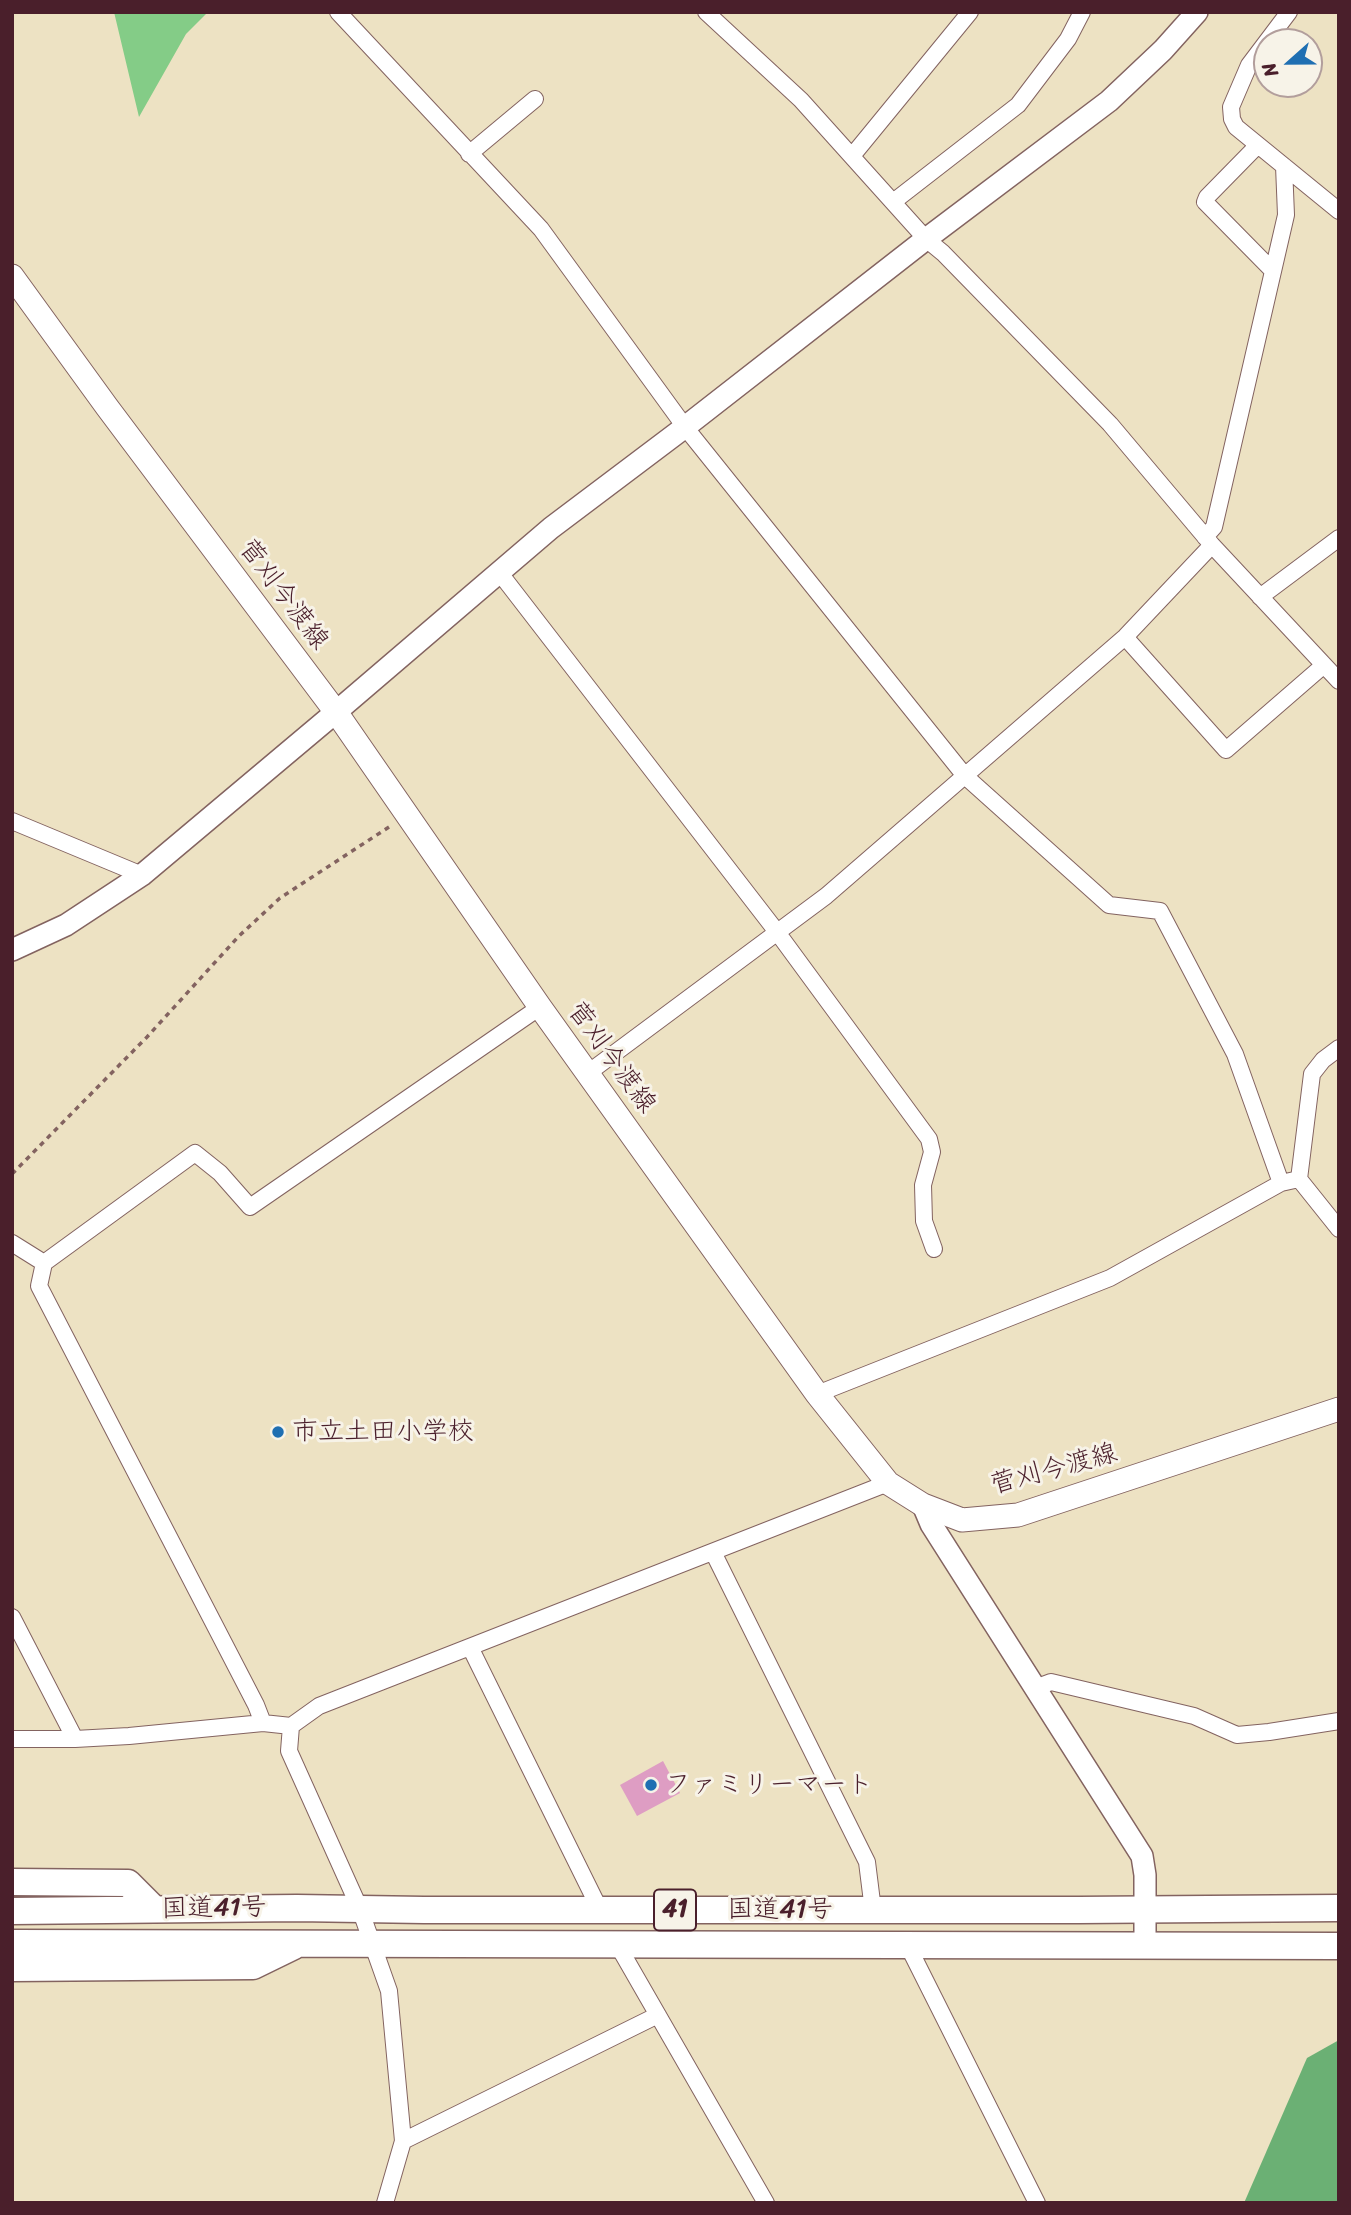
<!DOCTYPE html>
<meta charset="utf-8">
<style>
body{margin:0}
#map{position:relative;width:1351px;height:2215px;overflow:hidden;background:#ede2c3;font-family:Sriracha,sans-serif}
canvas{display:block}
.frame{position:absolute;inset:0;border:14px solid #4a1f2b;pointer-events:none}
.north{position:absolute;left:1253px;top:28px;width:70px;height:70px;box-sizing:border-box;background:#f7f3e8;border:2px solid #b29e9c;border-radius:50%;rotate:249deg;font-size:19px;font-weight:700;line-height:28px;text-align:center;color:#4a1f2b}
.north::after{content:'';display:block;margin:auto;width:24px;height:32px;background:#1f6fb2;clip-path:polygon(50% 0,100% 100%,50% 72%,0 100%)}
</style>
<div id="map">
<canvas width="1351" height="2215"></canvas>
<div class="frame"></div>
<div class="north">N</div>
</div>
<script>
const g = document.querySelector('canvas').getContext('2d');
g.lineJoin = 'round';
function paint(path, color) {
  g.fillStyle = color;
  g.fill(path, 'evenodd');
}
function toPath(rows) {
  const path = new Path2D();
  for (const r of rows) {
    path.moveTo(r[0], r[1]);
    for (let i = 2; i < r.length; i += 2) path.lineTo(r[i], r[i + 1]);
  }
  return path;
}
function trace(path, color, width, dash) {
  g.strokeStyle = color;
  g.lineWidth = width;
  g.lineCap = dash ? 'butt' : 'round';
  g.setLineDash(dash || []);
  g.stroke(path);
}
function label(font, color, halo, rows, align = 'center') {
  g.font = font + ' Sriracha,"Klee One",sans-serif';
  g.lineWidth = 6;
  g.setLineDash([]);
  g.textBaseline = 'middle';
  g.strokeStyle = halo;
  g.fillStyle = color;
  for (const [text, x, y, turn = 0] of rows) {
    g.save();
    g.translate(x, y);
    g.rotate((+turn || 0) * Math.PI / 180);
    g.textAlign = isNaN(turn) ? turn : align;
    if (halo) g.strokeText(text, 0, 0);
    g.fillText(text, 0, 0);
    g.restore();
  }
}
const green = toPath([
 [114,12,208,12,186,34,139,117]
]);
const forest = toPath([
 [1339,2040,1339,2203,1244,2203,1307,2058]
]);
const building = toPath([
 [663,1761,680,1793,637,1816,620,1785]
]);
const path = toPath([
 [12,1174,147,1037,239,936,280,898,389,827]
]);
const minor = toPath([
 [338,12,541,229,685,427,965,776,1109,905,1160,911,1235,1054,1281,1183],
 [706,12,801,100,926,239,943,253,1110,424,1212,545,1339,681],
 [1289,12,1249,65,1231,107,1232,119,1236,127,1339,211],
 [1258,145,1207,197,1205,202,1273,271],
 [469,154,535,99],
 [852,156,970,12],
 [893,202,1018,105,1068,39,1082,12],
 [1205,537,1214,527,1286,215,1284,166],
 [499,572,777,932,929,1139,932,1152,923,1185,924,1221,934,1249],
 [1260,597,1339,538],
 [1125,637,1226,750,1324,665],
 [12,821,142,875],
 [1339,1048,1323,1060,1312,1074,1299,1179,1339,1229],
 [588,1073,826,896,1125,637,1212,545],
 [12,1243,44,1263],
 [817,1394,1110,1278,1281,1183,1299,1179],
 [713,1552,867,1862,873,1910],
 [12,1617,75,1739],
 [470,1647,600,1910],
 [1035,1688,1051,1682,1194,1716,1237,1735,1269,1732,1339,1721],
 [263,1723,256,1705,39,1286,44,1263,195,1153,220,1173,250,1207,540,1007],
 [12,1739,75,1739,129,1736,263,1723,291,1726],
 [617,1944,766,2203],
 [907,1944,1037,2203],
 [658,2015,403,2141,389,1991,360,1909,289,1751,291,1726,319,1706,888,1483],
 [385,2203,403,2141]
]);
const tertiary = toPath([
 [12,950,66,925,142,875,336,712,551,528,685,427,926,239,1109,101,1163,50,1197,12],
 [923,1505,931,1524,1142,1856,1145,1875,1145,1945]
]);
const secondary = toPath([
 [12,276,107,407,336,712,540,1007,817,1394,888,1483,923,1505,962,1520,1018,1515,1339,1409]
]);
const trunk = toPath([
 [12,1882,128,1883,154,1909],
 [12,1911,297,1908,424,1910,1079,1910,1339,1908],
 [12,1943,1339,1946],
 [12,1968,253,1966,294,1946]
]);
const markers = [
 [278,1432,7,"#1f6fb2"],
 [651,1785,7,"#1f6fb2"]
];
const shields = [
 [675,1910,42]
];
const shieldNames = [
 ["41",675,1910]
];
const streetNames = [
 ["菅刈今渡線",283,595,53],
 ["菅刈今渡線",611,1058,54],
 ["菅刈今渡線",1054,1470,-15],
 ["国道41号",214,1909,-1],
 ["国道41号",780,1910]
];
const poiNames = [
 ["市立土田小学校",292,1432],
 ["ファミリーマート",665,1785]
];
paint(green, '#84cc87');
paint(forest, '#6bb074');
paint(building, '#de9dc3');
trace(minor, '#836360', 18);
trace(tertiary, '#836360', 24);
trace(secondary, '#836360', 25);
trace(trunk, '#836360', 29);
trace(path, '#836360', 3.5, [5, 5]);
trace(minor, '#fff', 16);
trace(tertiary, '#fff', 21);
trace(secondary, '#fff', 23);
trace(trunk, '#fff', 26);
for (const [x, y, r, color] of markers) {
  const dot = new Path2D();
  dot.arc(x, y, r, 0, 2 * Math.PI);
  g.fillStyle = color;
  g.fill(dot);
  trace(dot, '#f7f3e8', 2.5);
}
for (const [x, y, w] of shields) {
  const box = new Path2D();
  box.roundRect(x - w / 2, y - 20.5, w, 41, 5);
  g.fillStyle = '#f7f3e8';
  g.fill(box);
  trace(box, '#4a1f2b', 2);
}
label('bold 24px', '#4a1f2b', null, shieldNames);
label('26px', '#4a1f2b', '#f7f3e8', streetNames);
label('26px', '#4a1f2b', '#f7f3e8', poiNames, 'left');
</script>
